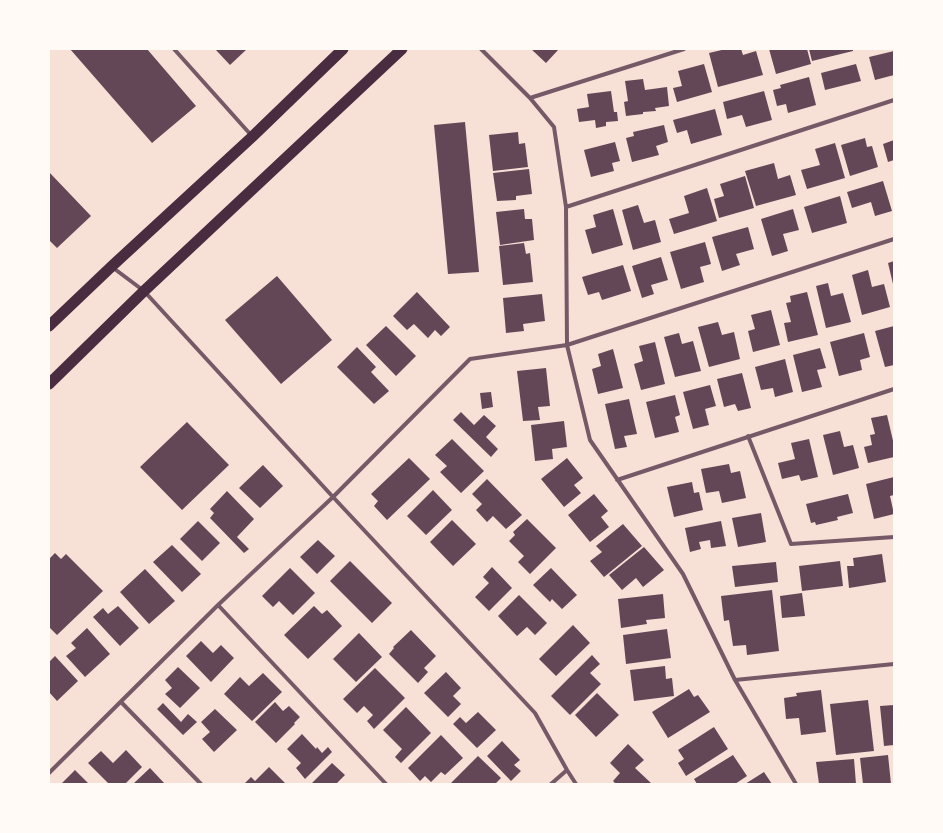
<!DOCTYPE html>
<style>
body{margin:0}
#map{position:relative;width:943px;height:833px;overflow:hidden;background:#f7e1d7;font-family:"Roboto Condensed",sans-serif}
canvas{display:block}
.frame{position:absolute;inset:0;border:50px solid #fffaf5;pointer-events:none}
</style>
<div id="map">
<canvas width="943" height="833"></canvas>
<div class="frame"></div>
</div>
<script>
const g = document.querySelector('canvas').getContext('2d');
g.lineJoin = 'round';
function paint(path, color) {
  g.fillStyle = color;
  g.fill(path, 'evenodd');
}
function toPath(rows) {
  const path = new Path2D();
  for (const r of rows) {
    path.moveTo(r[0], r[1]);
    for (let i = 2; i < r.length; i += 2) path.lineTo(r[i], r[i + 1]);
  }
  return path;
}
function trace(path, color, width, dash) {
  g.strokeStyle = color;
  g.lineWidth = width;
  g.lineCap = dash ? 'butt' : 'round';
  g.setLineDash(dash || []);
  g.stroke(path);
}
const building = toPath([
 [70,49,147,49,196,106,152,143],
 [215,49,247,49,230,65],
 [531,49,559,49,546,63],
 [726,49,741,49,743,55,756,51,763,75,718,87,709,53],
 [769,49,807,49,811,64,776,74],
 [809,49,853,49,853,51,812,61],
 [894,51,894,75,875,80,869,57],
 [704,64,712,92,677,102,673,88,682,86,678,71],
 [856,64,861,81,825,90,821,73],
 [809,77,816,105,788,113,786,104,777,106,773,90,781,88,780,85],
 [643,79,645,90,667,87,669,106,655,108,656,111,643,112,643,114,626,116,624,102,628,101,625,81],
 [611,91,614,112,617,112,618,121,606,122,606,126,596,128,595,120,579,122,577,109,589,107,587,94],
 [764,91,772,120,746,127,742,115,727,119,723,102],
 [715,109,722,135,691,144,687,130,677,133,673,120],
 [465,122,479,272,448,274,434,125],
 [664,125,668,142,656,146,659,155,632,162,626,138,634,136,633,132],
 [518,132,519,144,525,143,528,167,493,171,489,135],
 [865,138,867,147,872,146,878,167,850,176,841,145],
 [894,140,894,160,888,162,883,144],
 [615,142,620,161,612,163,614,171,591,177,584,150],
 [835,143,845,178,807,189,801,170,820,165,815,149],
 [774,163,778,179,790,175,796,195,756,206,745,171],
 [529,169,532,194,516,196,516,200,497,201,493,173],
 [49,172,91,216,57,248,49,240],
 [745,176,754,208,719,218,714,199,724,196,720,184],
 [883,181,892,211,875,216,871,202,852,208,847,192],
 [707,188,717,221,674,234,669,219,689,213,684,196],
 [840,196,847,223,812,233,804,207],
 [638,205,644,223,655,220,661,242,633,250,622,210],
 [524,209,525,219,532,219,534,240,500,245,496,212],
 [613,209,623,245,592,254,585,230,596,227,593,215],
 [793,209,799,230,783,234,788,251,772,256,761,219],
 [748,227,754,249,736,254,740,265,722,271,712,237],
 [705,242,711,264,700,267,704,282,681,289,670,252],
 [524,243,526,254,530,253,533,282,503,285,499,246],
 [661,257,668,280,651,285,654,294,642,298,632,266],
 [894,261,894,284,893,284,888,263],
 [623,265,631,291,602,300,599,292,588,295,582,277],
 [868,270,872,287,884,284,890,307,862,315,852,275],
 [277,276,332,340,281,384,225,320],
 [828,283,831,296,843,293,851,322,826,328,816,286],
 [417,292,450,327,441,336,435,330,428,338,414,324,407,330,393,316],
 [807,292,818,335,788,342,784,323,791,322,786,303,791,302,790,296],
 [542,294,545,321,523,324,524,331,506,333,503,298],
 [771,310,780,345,753,352,748,331,755,329,751,315],
 [718,322,722,335,734,332,740,359,709,367,698,327],
 [386,326,416,356,396,376,366,345],
 [894,326,894,365,885,367,875,331],
 [679,333,682,344,693,341,701,371,675,377,664,337],
 [864,333,870,357,860,360,862,370,839,376,830,342],
 [655,342,665,384,641,390,634,364,643,361,639,346],
 [357,347,376,367,371,372,389,391,374,404,337,367],
 [820,348,826,368,817,370,822,387,802,392,793,355],
 [613,349,623,388,598,394,592,369,601,366,598,354],
 [785,359,793,392,775,397,773,388,761,390,755,367],
 [546,368,550,406,538,407,540,420,523,421,517,371],
 [742,373,751,408,738,411,735,404,724,407,717,379],
 [710,385,716,406,705,409,709,425,693,429,683,392],
 [491,392,493,407,482,409,480,393],
 [675,395,680,415,675,417,679,432,655,438,646,402],
 [629,399,637,434,624,436,627,447,615,449,605,404],
 [461,412,474,425,484,415,496,426,486,437,498,449,491,457,453,420],
 [887,415,894,445,894,457,868,463,864,447,872,445,870,435,875,434,871,418],
 [564,421,567,447,552,449,553,459,535,461,531,425],
 [187,422,229,465,182,510,140,467],
 [840,431,844,447,853,445,859,468,833,475,823,435],
 [452,439,484,471,461,493,440,472,447,466,435,455],
 [809,439,818,477,801,481,799,475,782,479,778,463,795,459,791,443],
 [409,458,430,479,387,520,374,506,378,501,371,494],
 [567,458,583,478,574,485,581,493,564,507,541,479],
 [729,464,731,473,740,471,746,498,722,503,719,491,706,493,701,469],
 [263,465,283,486,260,508,239,488],
 [894,477,894,495,890,496,894,514,874,519,866,484],
 [487,479,522,515,506,529,493,516,487,522,476,510,482,504,472,494],
 [692,482,694,493,699,492,703,510,674,517,667,487],
 [433,490,452,510,426,535,407,516],
 [227,491,254,519,237,537,249,549,244,553,210,518,214,513,210,509],
 [594,494,608,511,601,517,609,527,590,542,568,515],
 [848,494,853,513,837,517,838,520,816,525,815,522,811,523,806,504],
 [761,513,766,542,738,547,732,518],
 [527,519,556,548,530,574,518,562,524,556,509,541,515,535,513,532],
 [452,520,476,544,453,566,430,542],
 [198,521,220,543,202,561,180,539],
 [721,521,726,546,711,548,710,540,699,542,701,549,690,552,685,528],
 [623,524,642,546,604,577,590,561,602,552,596,546],
 [318,540,335,556,317,574,300,557],
 [172,545,201,574,182,592,153,562],
 [644,547,664,570,643,587,636,578,622,590,609,575],
 [55,553,61,559,66,554,103,591,57,635,49,627,49,559],
 [882,554,886,582,849,588,847,566,854,566,853,558],
 [350,561,392,603,372,623,330,581],
 [840,561,843,586,802,591,799,566],
 [776,562,778,582,735,587,732,566],
 [492,567,512,588,489,611,475,597,489,583,483,577],
 [290,568,315,593,293,615,279,601,273,607,262,596],
 [551,568,577,595,562,609,552,599,550,602,533,585],
 [145,569,175,601,149,624,120,592],
 [772,590,779,651,747,655,746,645,733,646,729,620,724,621,721,596],
 [802,593,805,616,782,618,780,596],
 [663,594,665,618,646,620,647,624,621,628,618,599],
 [519,595,547,623,535,635,527,627,517,636,498,616],
 [118,606,139,628,120,646,93,617,103,608,108,614],
 [314,606,322,614,327,610,342,626,308,659,284,635],
 [573,625,590,643,556,676,539,659],
 [87,628,110,654,85,677,66,656,76,648,71,643],
 [667,629,671,658,626,664,623,635],
 [411,630,436,656,424,668,428,672,418,683,389,654,394,648,393,647],
 [359,633,382,657,356,682,333,659],
 [201,641,213,653,221,645,234,658,211,682,186,656],
 [592,655,600,664,590,673,601,684,570,715,551,696],
 [55,656,78,681,57,701,49,692,49,662],
 [665,666,666,679,672,678,674,696,634,701,630,670],
 [178,667,200,688,180,708,165,694,172,688,165,680],
 [375,668,405,698,374,729,367,721,373,715,364,706,357,713,343,699],
 [446,672,461,688,453,696,461,704,448,717,424,693],
 [263,673,282,692,252,721,224,694,240,677,249,686],
 [689,689,694,697,698,695,710,712,668,738,652,712],
 [821,690,826,732,801,735,799,718,786,719,784,698,797,696,796,693],
 [597,693,619,715,596,737,575,715],
 [868,700,874,751,836,755,830,704],
 [275,702,283,711,289,706,300,717,294,723,295,724,276,743,255,722],
 [163,703,181,722,188,714,197,722,183,735,157,709],
 [894,705,894,745,884,746,880,706],
 [406,707,431,733,401,763,395,757,402,749,383,730],
 [215,709,237,730,214,752,202,739,210,732,201,722],
 [478,712,496,730,477,748,453,724,460,717,466,723],
 [714,727,728,749,686,776,678,763,684,759,678,750],
 [302,734,316,749,317,747,322,753,328,747,332,752,305,779,296,768,301,763,287,749],
 [441,735,463,758,445,775,441,772,431,782,425,776,420,781,408,768],
 [502,741,520,760,514,765,521,771,511,781,487,756],
 [628,744,644,760,635,768,651,783,650,784,616,784,613,781,620,773,610,763],
 [126,750,142,767,125,784,109,784,88,763,101,751,113,763],
 [733,755,747,776,735,784,697,784,694,779],
 [888,755,891,784,863,784,860,758],
 [478,756,501,778,495,784,450,784],
 [854,759,856,784,819,784,816,762],
 [332,763,345,775,337,783,338,784,311,784],
 [269,767,286,784,244,784,251,777,255,781],
 [150,768,165,784,133,784],
 [75,770,89,784,61,784],
 [764,772,772,784,745,784]
]);
const minor = toPath([
 [174,49,251,135],
 [481,49,530,98,554,127,566,207,567,345,590,440,683,574,735,680,796,784],
 [530,98,684,49],
 [566,207,894,100],
 [112,267,144,291,333,497,535,713,567,770,576,784],
 [748,436,791,544,894,537],
 [617,480,894,389],
 [218,605,386,784],
 [735,680,894,664],
 [121,702,201,784],
 [49,773,218,605,333,497,470,359,567,345,894,239],
 [551,784,567,770]
]);
const trunk = toPath([
 [49,326,112,266,252,137,343,49],
 [49,384,144,291,402,49]
]);
paint(building, '#644757');
trace(minor, '#755966', 4);
trace(trunk, '#4a2c40', 11);
</script>
